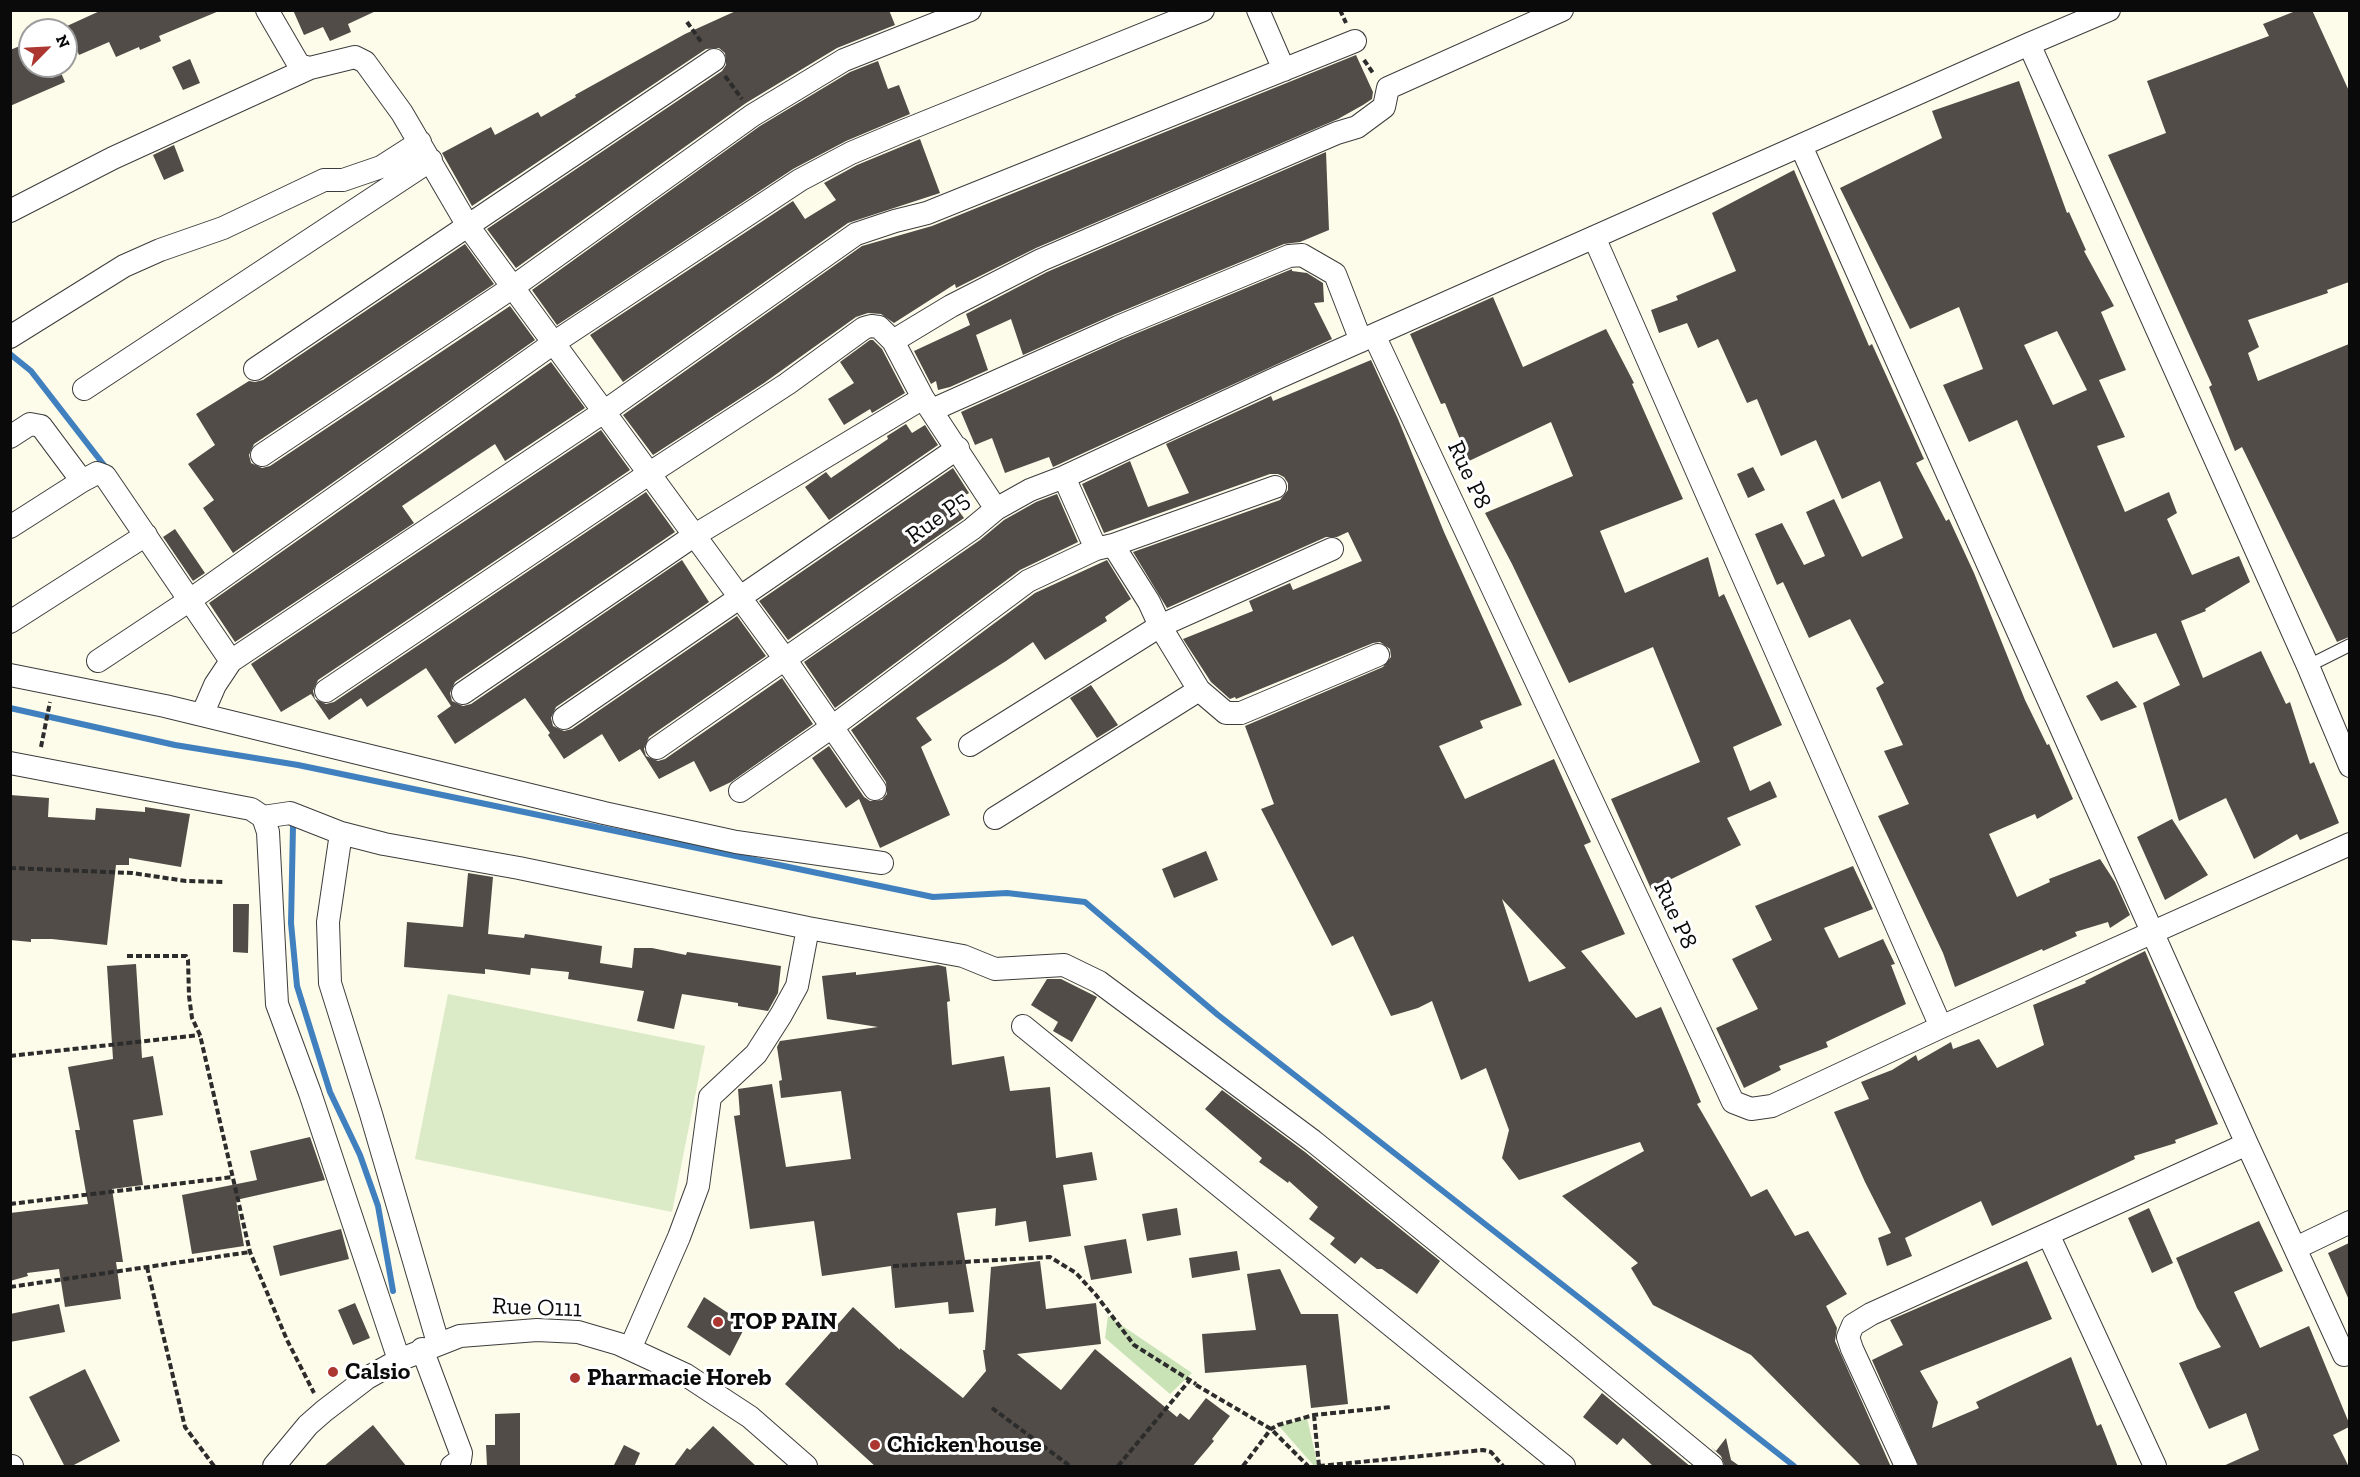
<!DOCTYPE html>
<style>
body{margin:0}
#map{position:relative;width:2360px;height:1477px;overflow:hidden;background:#fdfbe9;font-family:"Zilla Slab",serif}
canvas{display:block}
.frame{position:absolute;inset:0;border:12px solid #0a0a0a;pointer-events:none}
.north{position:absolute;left:18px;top:18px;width:60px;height:60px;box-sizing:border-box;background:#fff;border:2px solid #9d9d9d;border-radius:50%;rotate:66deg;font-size:16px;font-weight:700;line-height:24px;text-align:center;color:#0a0a0a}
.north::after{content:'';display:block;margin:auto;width:21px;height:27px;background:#ac3630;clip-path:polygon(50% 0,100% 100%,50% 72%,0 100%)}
</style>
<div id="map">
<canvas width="2360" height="1477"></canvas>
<div class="frame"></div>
<div class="north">N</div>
</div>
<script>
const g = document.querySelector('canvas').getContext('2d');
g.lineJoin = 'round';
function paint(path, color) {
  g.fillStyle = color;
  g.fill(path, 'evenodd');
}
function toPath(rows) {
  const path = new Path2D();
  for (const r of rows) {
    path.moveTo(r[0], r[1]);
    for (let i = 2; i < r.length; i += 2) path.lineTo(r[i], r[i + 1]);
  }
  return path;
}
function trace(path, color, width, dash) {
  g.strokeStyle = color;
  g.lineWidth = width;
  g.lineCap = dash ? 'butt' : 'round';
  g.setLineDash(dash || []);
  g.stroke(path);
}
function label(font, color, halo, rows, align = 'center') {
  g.font = font + ' "Zilla Slab",serif';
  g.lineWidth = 6;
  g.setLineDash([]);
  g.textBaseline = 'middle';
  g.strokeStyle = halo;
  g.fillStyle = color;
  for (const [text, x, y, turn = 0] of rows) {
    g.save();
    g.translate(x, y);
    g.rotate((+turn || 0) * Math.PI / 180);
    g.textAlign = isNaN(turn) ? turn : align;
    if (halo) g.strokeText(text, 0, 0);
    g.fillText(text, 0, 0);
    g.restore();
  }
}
const green = toPath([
 [1108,1316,1192,1373,1170,1394,1105,1338],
 [1307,1418,1318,1466,1314,1466,1279,1426]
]);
const pitch = toPath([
 [448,994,705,1046,672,1212,415,1159]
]);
const stream = toPath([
 [10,354,31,371,107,469],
 [10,708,175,745,298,765,933,897,1007,893,1085,902,1218,1015,1794,1466],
 [293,826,291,923,297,986,330,1092,360,1155,378,1206,393,1291]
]);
const building = toPath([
 [102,10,219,10,219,11,159,36,161,41,140,50,139,47,116,57,109,42,79,55,67,26],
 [293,10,378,10,348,24,351,32,330,41,323,27,304,35],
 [738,10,889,10,895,25,837,48,746,103,516,268,487,229,722,71,726,65,725,53,719,48,706,49,472,206,442,153,491,127,495,135,538,112,541,117,576,97,575,95,685,34],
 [2298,10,2312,10,2349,91,2349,282,2327,290,2328,293,2248,320,2259,347,2248,353,2258,381,2349,344,2349,637,2337,642,2242,447,2235,451,2209,387,2212,385,2108,155,2166,133,2147,81,2269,36,2263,24],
 [30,42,30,66,58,66,65,82,10,106,10,50],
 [1356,55,1373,92,1372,99,1363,105,1338,119,1036,248,956,288,955,284,894,323,881,314,868,313,856,317,764,383,653,455,623,415,862,246,932,226],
 [190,59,200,83,183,90,172,67],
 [878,61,888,89,899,85,910,114,846,141,793,169,557,325,532,290,760,126,850,72],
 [2019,81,2067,213,2069,212,2086,250,2084,251,2114,306,2101,312,2126,370,2099,380,2125,437,2097,446,2125,512,2169,492,2177,513,2167,519,2192,575,2239,556,2250,582,2205,609,2206,611,2181,621,2203,678,2261,651,2286,704,2290,702,2310,764,2314,762,2339,823,2300,840,2297,834,2254,859,2226,798,2179,821,2143,703,2180,685,2156,633,2113,648,2017,420,1969,442,1943,385,1983,369,1959,307,1910,329,1840,188,1942,138,1932,111],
 [2057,331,2087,390,2053,405,2024,345],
 [920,139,940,193,848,223,623,382,590,335,793,201,805,219,836,200,824,183,857,165],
 [174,145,184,171,164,180,153,155],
 [1326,152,1329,230,1300,242,1284,244,1113,315,1023,355,1011,319,976,335,988,370,950,387,938,390,936,381,931,384,914,351,970,325,966,314,1047,272],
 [1794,170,1869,346,1872,344,1924,459,1916,463,1946,521,1949,519,1974,573,2025,700,2047,745,2049,744,2073,799,2037,819,2035,814,1989,834,2017,897,2050,882,2049,879,2100,859,2115,882,2130,915,2110,928,2108,922,2075,932,2077,936,2043,951,2042,949,1955,987,1943,953,1878,816,1909,804,1884,751,1903,745,1876,688,1884,683,1850,619,1809,638,1783,582,1777,585,1755,534,1782,523,1804,565,1825,556,1806,512,1834,499,1862,557,1903,538,1880,481,1842,499,1816,440,1781,456,1757,399,1747,403,1718,339,1698,348,1687,323,1659,333,1651,310,1678,300,1676,296,1736,271,1712,213],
 [465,244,494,284,254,444,249,455,251,463,262,468,270,466,510,306,535,340,233,553,203,508,214,500,188,464,215,445,196,414,249,381,255,382,263,380],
 [1292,269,1292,271,1307,273,1323,283,1324,302,1314,303,1332,339,1053,467,1049,457,1005,473,992,438,975,445,961,412,1123,339],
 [1493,297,1523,367,1606,329,1634,383,1632,384,1683,499,1600,531,1625,593,1708,557,1719,597,1724,594,1782,725,1733,747,1750,791,1770,781,1777,797,1727,818,1741,845,1651,889,1611,799,1700,762,1653,647,1569,683,1512,564,1485,513,1573,476,1551,422,1469,461,1445,403,1441,404,1410,334],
 [870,340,873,340,882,349,905,393,872,413,870,409,844,425,828,399,854,383,840,362],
 [1371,360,1398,419,1444,532,1522,705,1480,721,1483,728,1439,746,1465,799,1554,759,1591,842,1584,845,1625,934,1581,951,1636,1018,1661,1007,1701,1102,1697,1104,1751,1197,1767,1189,1795,1236,1808,1231,1847,1294,1826,1306,1837,1328,1835,1341,1891,1467,1862,1467,1751,1355,1653,1305,1631,1268,1638,1263,1562,1196,1644,1151,1640,1142,1519,1180,1502,1158,1509,1130,1486,1068,1461,1080,1432,1001,1418,1008,1391,1016,1353,936,1332,946,1261,809,1274,804,1245,726,1383,667,1391,657,1390,649,1380,642,1373,643,1236,699,1235,697,1230,699,1211,682,1183,639,1253,611,1249,601,1290,583,1293,590,1362,561,1348,532,1337,537,1326,537,1167,608,1133,552,1280,500,1288,490,1288,483,1284,477,1278,474,1270,474,1104,533,1082,484,1130,461,1148,507,1189,493,1166,444,1271,396,1273,401],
 [1502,899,1566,968,1529,982],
 [551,362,585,408,505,461,495,444,402,506,414,523,235,642,209,603],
 [906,424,912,433,925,425,938,445,829,520,805,487,826,472,831,478,888,439,887,436],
 [601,430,630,470,318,680,313,691,315,699,326,704,334,702,646,492,675,532,455,682,450,693,452,701,463,706,471,704,682,560,709,602,556,707,551,718,553,726,564,731,572,729,737,616,766,656,649,737,644,749,646,756,658,761,665,759,782,678,813,724,731,782,710,792,694,761,659,779,640,749,619,762,602,734,564,759,548,735,550,733,525,698,455,744,437,716,451,706,426,668,367,707,361,698,329,720,311,694,281,712,251,664],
 [1753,467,1765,490,1748,498,1737,474],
 [953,468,969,493,953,503,964,518,788,640,759,601],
 [1057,494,1078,542,1020,570,835,708,804,662,980,540,1004,520,1036,502],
 [175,529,205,573,193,581,163,537],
 [1107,560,1131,599,1105,617,1107,621,1045,660,1033,642,1006,661,916,718,932,740,921,747,950,815,880,848,859,799,846,808,812,758,829,746,864,797,870,801,882,800,887,794,886,782,851,730,1035,593],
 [2117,681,2137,707,2101,721,2086,696],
 [1091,685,1118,725,1097,738,1070,698],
 [10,795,49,798,48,817,95,820,96,808,145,812,145,807,190,814,181,867,129,858,129,865,116,865,107,945,52,939,31,939,31,942,10,940],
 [2172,819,2208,875,2165,900,2137,837],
 [1206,851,1218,880,1174,898,1162,869],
 [1853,866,1873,909,1824,928,1839,958,1883,939,1895,964,1891,965,1906,1004,1826,1042,1828,1047,1779,1066,1781,1070,1744,1088,1716,1028,1758,1009,1732,959,1772,940,1755,906],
 [468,873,493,877,488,934,524,938,525,934,602,946,600,963,632,968,634,948,652,948,686,955,687,952,781,966,778,993,768,1011,738,1006,738,1003,682,994,674,1029,637,1021,644,991,568,979,569,972,531,968,530,975,485,969,485,974,404,967,407,922,463,927],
 [233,904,249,904,248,953,233,952],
 [2145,951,2218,1124,2175,1140,2176,1143,2134,1156,2135,1159,1992,1226,1981,1201,1905,1238,1912,1256,1887,1266,1878,1238,1891,1233,1865,1182,1834,1112,1869,1099,1861,1082,1892,1070,1916,1055,1918,1061,1951,1042,1953,1049,1979,1039,1997,1068,2044,1045,2033,1005,2086,983,2085,981],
 [136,964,142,1058,153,1056,163,1115,133,1120,143,1185,112,1189,123,1262,116,1262,121,1299,65,1307,59,1269,27,1273,28,1276,10,1281,10,1213,88,1204,75,1130,80,1130,68,1067,113,1059,107,966],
 [938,965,946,967,950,1001,947,1002,952,1065,1004,1056,1010,1091,1050,1087,1056,1158,1092,1152,1097,1180,1063,1185,1071,1236,1029,1242,1026,1221,995,1226,996,1208,957,1213,974,1312,949,1314,948,1302,895,1308,891,1266,822,1276,814,1221,750,1229,734,1116,740,1115,738,1089,772,1084,786,1167,851,1159,841,1091,781,1098,779,1081,782,1080,777,1047,780,1041,878,1027,827,1019,822,976,856,972,856,975],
 [1047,979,1061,979,1097,997,1072,1042,1053,1031,1058,1022,1031,1005],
 [1222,1090,1305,1152,1440,1261,1417,1294,1382,1269,1377,1269,1361,1257,1355,1264,1330,1244,1335,1238,1309,1219,1318,1207,1289,1181,1288,1183,1259,1162,1262,1158,1205,1109],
 [310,1137,325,1180,236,1200,244,1246,192,1254,182,1195,257,1180,250,1151],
 [1177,1208,1181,1235,1147,1241,1142,1214],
 [2149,1208,2173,1263,2152,1273,2128,1218],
 [2259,1221,2283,1271,2234,1292,2260,1348,2309,1326,2349,1423,2349,1427,2333,1435,2349,1467,2221,1467,2259,1450,2246,1413,2209,1429,2179,1363,2221,1347,2197,1308,2176,1258],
 [341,1229,349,1259,280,1276,273,1246],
 [1126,1239,1132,1273,1091,1280,1084,1246],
 [2349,1243,2349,1300,2328,1253],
 [1237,1251,1240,1270,1192,1278,1189,1258],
 [1040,1261,1046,1309,1096,1303,1101,1344,1017,1354,1061,1390,1095,1349,1177,1417,1180,1413,1189,1420,1206,1398,1230,1416,1212,1439,1214,1441,1192,1467,876,1467,785,1384,853,1307,900,1350,900,1348,963,1398,986,1371,983,1350,985,1350,991,1267],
 [2027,1261,2052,1319,1920,1371,1938,1402,1932,1428,1979,1408,1976,1402,2071,1357,2097,1426,2101,1424,2118,1467,1919,1467,1872,1360,1903,1345,1890,1320],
 [1280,1269,1301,1314,1338,1314,1348,1404,1311,1408,1306,1365,1205,1373,1202,1334,1256,1330,1247,1274],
 [704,1297,746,1325,730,1356,687,1327],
 [355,1303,370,1338,353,1345,338,1310],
 [59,1304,65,1332,10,1342,10,1314],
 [85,1369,120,1441,70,1467,65,1467,29,1397],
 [1602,1393,1691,1467,1654,1467,1623,1438,1617,1445,1583,1417],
 [520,1413,520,1467,487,1467,486,1445,495,1445,495,1414],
 [373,1425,407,1467,323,1467],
 [713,1426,757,1467,673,1467,687,1448,690,1450],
 [1726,1438,1731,1460,1741,1467,1725,1467,1721,1456,1711,1447,1716,1451],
 [624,1445,640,1453,634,1467,613,1467]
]);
const path = toPath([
 [1340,10,1346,23],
 [687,22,702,43],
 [1364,60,1373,73],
 [725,76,742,99],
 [41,747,50,702],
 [10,868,132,873,186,881,224,882],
 [127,956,186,956,188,960,189,996,192,1018,200,1035,250,1252,287,1340,314,1393],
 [10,1056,200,1035],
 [10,1204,233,1177],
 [893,1266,1050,1257,1076,1273,1096,1295,1134,1345,1196,1384],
 [147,1267,185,1427,214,1466],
 [10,1287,250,1252],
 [1196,1385,1271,1429,1308,1466],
 [992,1408,1070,1466],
 [1314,1415,1319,1466],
 [1118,1466,1189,1381],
 [1243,1466,1271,1429,1278,1425,1314,1415,1391,1407],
 [1319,1466,1483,1450,1491,1452,1503,1466]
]);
const lane = toPath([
 [2308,666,2350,645]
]);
const street = toPath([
 [267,10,299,65,310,68,355,57,365,62,402,113,468,226,785,659,875,789],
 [1258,10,1284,70],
 [2029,44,2308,666,2350,766],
 [1801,146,2247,1144,2344,1355],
 [10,211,113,158,310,68],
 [1594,237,1941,1027],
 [1374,335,1733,1102,1751,1109,1772,1106,1941,1027,2350,844],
 [10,337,124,266,160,250,223,228,324,180,343,180,381,167,420,142],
 [893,341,951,306,1041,260,1337,133,1357,127,1384,107,1388,88,1562,10],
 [255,369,714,60],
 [84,389,431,160],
 [932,410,1118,327,1289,256,1302,255,1335,274,1361,341],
 [10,437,30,424,41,426,82,481],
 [262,455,513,287,753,115,844,60,970,10],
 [1064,477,1096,549,1113,545,1149,602,1160,626,1199,690,1226,713,1241,713,1378,655],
 [10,527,82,481,97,473,105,476,231,661,215,685,202,715],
 [1113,545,1275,487],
 [10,622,146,535],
 [98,661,190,600,555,342,800,180,851,153,896,134,1203,10],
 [231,661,605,411,856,234,895,221,927,213,1355,41],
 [10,675,165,706,604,813,736,842,882,863],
 [326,691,650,473,787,384,864,328,871,326,879,327,893,341,923,398,996,509],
 [463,693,695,535,923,398],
 [564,718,958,448],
 [970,745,1160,626,1332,549],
 [657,748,972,529,996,509,1030,490,1064,477,1277,378,2029,44,2109,10],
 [10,763,251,809,263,817,268,832,277,1004,310,1093,399,1360],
 [740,791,832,727,1028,581,1096,549],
 [263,817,290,813,341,833,384,844,519,868,808,928,963,956,995,969,1064,965,1099,982,1313,1141,1569,1348,1712,1466],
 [995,818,1199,690],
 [341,833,328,922,330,983,371,1114,438,1343],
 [1023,1026,1564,1466],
 [2048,1234,2155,1466],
 [2296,1248,2350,1222],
 [422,1349,461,1453,460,1460,452,1466],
 [630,1349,679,1237,698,1186,710,1097,756,1054,781,1015,797,986,808,928],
 [10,1466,12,1466],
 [274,1466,308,1425,324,1411,367,1378,399,1360,460,1336,537,1330,578,1332,619,1344,686,1375,750,1417,806,1466],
 [1906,1466,1852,1349,1848,1337,1853,1325,1871,1314,2247,1144]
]);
const markers = [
 [718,1322,6,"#ac3630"],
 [333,1372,6,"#ac3630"],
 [575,1378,6,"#ac3630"],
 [875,1445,6,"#ac3630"]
];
const streetNames = [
 ["Rue P8",1469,475,65],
 ["Rue P5",938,518,-36],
 ["Rue P8",1675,915,65],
 ["Rue O111",537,1308,2]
];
const poiNames = [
 ["TOP PAIN",730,1322],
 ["Calsio",345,1372],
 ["Pharmacie Horeb",587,1378],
 ["Chicken house",887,1445]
];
paint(green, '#c9e3b7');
paint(pitch, '#dbebc7');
trace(stream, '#4080bf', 6);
paint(building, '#514c47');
trace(lane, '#3d3d3d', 14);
trace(street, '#3d3d3d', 24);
trace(path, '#2c2c2c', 4, [6, 3]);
trace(lane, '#fff', 12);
trace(street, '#fff', 22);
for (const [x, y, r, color] of markers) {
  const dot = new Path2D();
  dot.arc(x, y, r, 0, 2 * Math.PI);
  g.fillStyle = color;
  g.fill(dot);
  trace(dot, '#fff', 2);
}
label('24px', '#0a0a0a', '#fff', streetNames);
label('bold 24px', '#0a0a0a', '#fff', poiNames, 'left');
</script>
